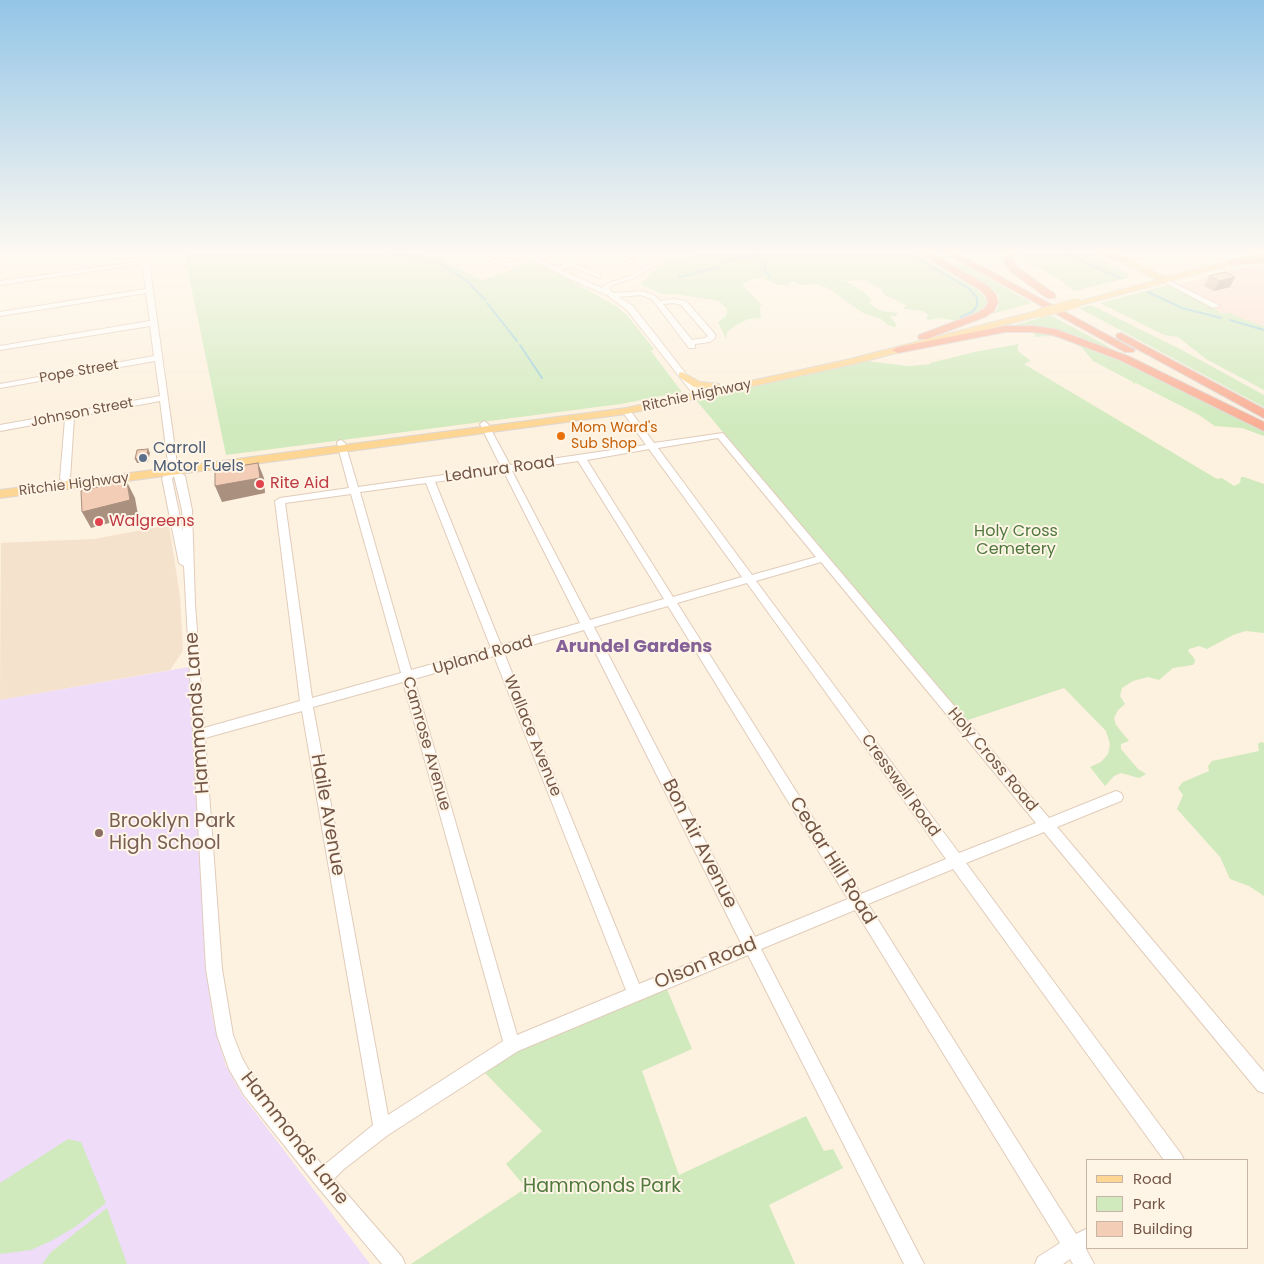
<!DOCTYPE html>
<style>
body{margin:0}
#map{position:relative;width:1264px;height:1264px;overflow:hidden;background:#fdf1df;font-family:Poppins,sans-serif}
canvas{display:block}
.legend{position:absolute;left:1086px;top:1159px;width:162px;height:90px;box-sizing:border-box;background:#fff5e6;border:1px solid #c7b5a6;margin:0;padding:6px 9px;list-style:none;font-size:15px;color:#735646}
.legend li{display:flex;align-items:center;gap:10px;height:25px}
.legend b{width:25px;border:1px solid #c7b5a6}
</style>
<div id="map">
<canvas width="1264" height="1264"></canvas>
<ul class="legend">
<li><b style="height:6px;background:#fed694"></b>Road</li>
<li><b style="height:14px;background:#d0eabd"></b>Park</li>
<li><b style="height:14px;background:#f3cdb6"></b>Building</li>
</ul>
</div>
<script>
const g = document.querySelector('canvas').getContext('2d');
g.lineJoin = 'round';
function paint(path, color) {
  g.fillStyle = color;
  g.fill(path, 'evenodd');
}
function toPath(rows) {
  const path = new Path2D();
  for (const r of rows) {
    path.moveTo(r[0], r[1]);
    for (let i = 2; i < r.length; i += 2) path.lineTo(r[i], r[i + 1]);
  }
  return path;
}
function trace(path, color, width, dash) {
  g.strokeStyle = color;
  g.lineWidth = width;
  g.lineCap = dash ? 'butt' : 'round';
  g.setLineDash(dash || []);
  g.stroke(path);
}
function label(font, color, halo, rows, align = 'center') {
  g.font = font + ' Poppins,sans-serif';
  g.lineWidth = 4;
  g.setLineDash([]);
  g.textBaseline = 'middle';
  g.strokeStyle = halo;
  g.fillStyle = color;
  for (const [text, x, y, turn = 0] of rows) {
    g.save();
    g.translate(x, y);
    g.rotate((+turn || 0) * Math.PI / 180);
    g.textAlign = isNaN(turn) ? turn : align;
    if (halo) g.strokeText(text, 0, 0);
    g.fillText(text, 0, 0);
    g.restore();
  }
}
const residential = toPath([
 [169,525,180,597,183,651,170,670,0,700,1,543,94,539]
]);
const commercial = toPath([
 [1254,265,1264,266,1264,326,1222,315,1168,287]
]);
const education = toPath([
 [189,667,206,967,212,1015,218,1039,226,1066,242,1095,370,1264,0,1264,0,700]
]);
const green = toPath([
 [184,252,424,252,482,280,536,261,616,306,627,315,654,349,651,351,682,392,621,404,226,455],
 [696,252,912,252,978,290,989,302,975,315,959,321,938,318,931,320,926,319,928,315,923,311,904,309,903,307,907,306,906,305,883,294,882,289,870,284,865,280,849,281,838,280,847,282,863,291,872,300,869,302,874,307,882,311,898,313,896,316,890,316,897,326,894,327,888,325,881,319,863,313,828,288,815,284,801,285,792,281,788,285,779,285,761,278,750,280,742,285,762,305,760,306,761,318,748,319,735,326,727,332,726,339,718,322,727,315,727,309,719,301,676,294,661,294,640,284,655,270,671,260,691,255],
 [1020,252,1095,252,1102,254,1103,260,1129,274,1128,278,1074,291,1057,278,1022,258,1017,258],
 [961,264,962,266,966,266,1032,303,991,314,998,308,999,295,981,281,955,265],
 [1172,284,1203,300,1221,313,1231,313,1241,318,1264,326,1264,390,1206,359,1178,337,1164,335,1100,303],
 [1091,305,1182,350,1264,395,1264,407,1079,308],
 [1050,315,1113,349,1112,350,1051,329,1015,325],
 [1029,332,1055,333,1133,366,1264,432,1264,436,1242,428,1215,426,1199,415,1136,383,1133,384,1133,382,1093,361,1082,348,1069,341,1051,336,1034,337,1036,335],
 [1019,344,1017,348,1019,352,1031,361,1024,364,1217,479,1222,478,1234,486,1240,483,1241,477,1244,477,1264,484,1264,633,1246,631,1233,635,1207,649,1199,646,1189,649,1188,651,1194,658,1195,662,1193,665,1173,668,1159,680,1148,677,1133,681,1122,688,1120,696,1125,704,1118,710,1114,718,1116,725,1129,741,1121,744,1121,749,1138,769,1146,774,1139,778,1121,773,1114,776,1105,786,1090,767,1101,762,1108,754,1110,744,1106,731,1064,688,965,721,696,400,867,361,908,366,931,364,930,363,974,352],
 [1261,742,1264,743,1264,896,1249,886,1230,879,1220,857,1177,809,1183,795,1178,788,1183,782,1209,771,1208,766,1212,761,1259,751,1258,744],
 [666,987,692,1049,642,1071,679,1175,806,1116,824,1151,833,1149,843,1168,769,1205,795,1264,411,1264,526,1188,506,1164,542,1131,482,1070,526,1046],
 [68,1139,81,1142,106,1203,75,1227,51,1241,31,1250,0,1254,0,1183],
 [107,1208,127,1264,42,1264,51,1252]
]);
const stream = toPath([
 [381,252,413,256,418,259,438,262,467,281,485,300],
 [906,252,970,289,977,298,977,306,972,312,961,317],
 [1060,252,1121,278],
 [768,253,764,268,770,278],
 [679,277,718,267,727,260,749,258,768,252],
 [1148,292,1182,308,1221,318],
 [487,303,517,341],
 [1230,320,1264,330],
 [520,345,542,378]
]);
const minor = toPath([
 [13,252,29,252,0,257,0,253,13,252],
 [141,252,147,252,149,262,178,471,185,476,192,510,195,604,204,728,300,701,275,501,280,498,349,488,337,443,338,441,341,440,345,443,358,487,501,467,480,424,484,421,488,424,510,465,646,445,622,411,626,408,629,409,654,443,723,433,1049,818,1116,791,1121,793,1123,797,1121,801,1057,827,1264,1072,1264,1093,1258,1091,1044,832,966,863,1181,1154,1184,1160,1164,1160,953,869,868,904,1076,1234,1088,1228,1088,1248,1086,1249,1094,1264,1073,1264,1070,1259,1063,1264,1035,1264,1038,1257,1060,1243,855,910,761,949,924,1264,904,1264,748,955,518,1051,388,1135,344,1169,334,1179,402,1257,405,1264,382,1264,316,1185,244,1095,229,1069,217,1035,206,969,184,566,179,563,162,478,169,471,160,401,74,417,70,479,65,482,60,479,65,419,0,431,0,425,160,396,155,361,0,388,0,384,154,356,150,326,0,350,0,346,150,321,146,293,0,316,0,312,146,289,142,264,0,285,0,281,142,261,141,252],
 [718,438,816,557,752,575,658,448,718,438],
 [649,449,742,577,673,597,587,460,649,449],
 [578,461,664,599,590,620,512,471,578,461],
 [504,472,580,623,501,645,435,482,504,472],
 [174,476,182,510,183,532,172,479,174,476],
 [426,483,491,648,411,670,360,492,426,483],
 [351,494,401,673,312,698,285,503,351,494],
 [821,562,1036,823,959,853,756,581,821,562],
 [747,583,946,859,861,894,677,603,747,583],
 [668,606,848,899,755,937,594,627,668,606],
 [584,630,741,943,639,984,504,653,584,630],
 [494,656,626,990,517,1035,414,679,494,656],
 [403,682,503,1041,388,1115,313,707,403,682],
 [302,711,373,1125,323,1166,256,1083,242,1058,233,1035,222,969,205,738,302,711],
 [468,252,476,252,507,263,527,258,518,252,525,252,556,267,596,252,612,252,634,260,634,262,632,263,604,252,576,264,601,275,601,277,599,278,570,266,561,270,602,288,608,283,630,276,669,252,676,252,634,278,612,285,609,288,611,292,615,293,642,291,655,296,660,301,673,299,686,301,715,334,715,338,710,342,695,344,695,348,689,348,652,299,641,295,619,297,633,306,704,397,703,399,697,399,627,310,607,295,574,281,532,260,507,267,468,252],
 [673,303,681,305,708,336,705,338,692,340,663,304,673,303],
 [1175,252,1182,252,1204,263,1199,264,1175,252],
 [1162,279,1166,279,1220,306,1213,308,1162,281,1162,279]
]);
const major = toPath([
 [1264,252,1264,256,1077,306,1073,303,1157,280,1120,261,1120,257,1126,257,1165,277,1264,252],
 [1040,310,1043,311,1043,315,854,364,626,414,0,498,0,490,626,408,714,389,694,387,679,377,679,373,682,372,700,382,719,384,719,388,850,359,1040,310]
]);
const highway = toPath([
 [920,252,930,252,988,286,996,295,998,302,994,311,985,317,927,339,919,339,918,337,919,335,977,313,986,307,988,302,986,296,980,290,921,254,920,252],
 [944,252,955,252,1135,350,1133,352,1125,352,944,252],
 [1008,252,1016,252,1013,260,1017,267,1055,294,1055,298,1047,298,1010,271,1003,260,1008,252],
 [1097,252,1109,252,1128,259,1123,262,1098,254,1097,252],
 [1264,257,1264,263,1232,265,1227,262,1232,259,1264,257],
 [1005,326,1033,326,1055,329,1128,356,1264,422,1264,431,1120,360,1053,335,1033,332,1005,332,898,353,892,350,898,347,1005,326],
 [1121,333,1264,409,1264,418,1117,338,1116,336,1117,334,1121,333]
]);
const majorBridge = toPath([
 [1040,313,1077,303]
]);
const wall = toPath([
 [1225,272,1230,287,1214,291,1204,286,1209,276]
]);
const shadedWall = toPath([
 [1235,277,1230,287,1214,291,1220,281],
 [148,449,150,453,148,462,137,463,135,459],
 [258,463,264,478,265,493,222,502,215,486],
 [127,482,135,498,138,515,91,528,82,512]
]);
const building = toPath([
 [1225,272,1235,277,1220,281,1209,276,1225,272],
 [148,449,146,458,135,459,137,450,148,449],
 [258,463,260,478,215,486,215,470,258,463],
 [122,481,127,482,130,500,82,512,81,491,122,481]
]);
const markers = [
 [561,436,5,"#e8710a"],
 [143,458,5,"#5c6f8a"],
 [260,484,5,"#e0444e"],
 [99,522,5,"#e0444e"],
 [99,833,5,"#8d6e63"]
];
const farStreetnames = [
 ["Pope Street",79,372,-10],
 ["Ritchie Highway",697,396,-12],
 ["Johnson Street",82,413,-11],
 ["Ritchie Highway",74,485,-7]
];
const farFoodnames = [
 ["Mom Ward's",571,428],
 ["Sub Shop",571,444]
];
const serviceNames = [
 ["Carroll",153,449],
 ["Motor Fuels",153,467]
];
const streetNames = [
 ["Lednura Road",500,470,-8],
 ["Upland Road",483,656,-16],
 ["Wallace Avenue",532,736,68],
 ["Camrose Avenue",426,744,74],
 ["Holy Cross Road",992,760,50],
 ["Cresswell Road",900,786,54]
];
const healthNames = [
 ["Rite Aid",270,484],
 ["Walgreens",109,522]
];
const parkNames = [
 ["Holy Cross",1016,532],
 ["Cemetery",1016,550]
];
const neighbourhoodNames = [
 ["Arundel Gardens",634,647]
];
const nearStreetnames = [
 ["Hammonds Lane",198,713,-94],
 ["Haile Avenue",327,815,80],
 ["Bon Air Avenue",699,844,63],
 ["Cedar Hill Road",832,861,58],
 ["Olson Road",706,964,-22],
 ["Hammonds Lane",294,1139,52]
];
const nearEducationnames = [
 ["Brooklyn Park",109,822],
 ["High School",109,844]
];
const nearParknames = [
 ["Hammonds Park",602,1187]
];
paint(residential, '#f4e2cd');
paint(commercial, '#feded2');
paint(education, '#eedcf9');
paint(green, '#d0eabd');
trace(stream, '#99cfd8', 2);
trace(minor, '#e1ccbb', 2);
trace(major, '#ddd6d3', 2);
trace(highway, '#ddd6d3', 2);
paint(minor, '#fff');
paint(major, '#fed694');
paint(highway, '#f9ad93');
trace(majorBridge, '#ddd6d3', 10, []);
trace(majorBridge, '#fed694', 9);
paint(wall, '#d1b09d');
paint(shadedWall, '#aa907f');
paint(building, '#f3cdb6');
trace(building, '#aa907f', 1);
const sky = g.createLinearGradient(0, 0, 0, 428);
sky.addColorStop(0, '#93c5e7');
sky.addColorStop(0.59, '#fef9f1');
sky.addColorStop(1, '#fef9f100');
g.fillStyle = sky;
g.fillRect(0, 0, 1264, 428);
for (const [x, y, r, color] of markers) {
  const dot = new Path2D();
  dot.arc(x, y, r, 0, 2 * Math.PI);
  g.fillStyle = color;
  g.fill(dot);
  trace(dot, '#fff5e6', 2);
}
label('14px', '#735646', '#fff5e6', farStreetnames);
label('14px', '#c56008', '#fff5e6', farFoodnames, 'left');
label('16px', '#4e5e75', '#fff5e6', serviceNames, 'left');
label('16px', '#735646', '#fff5e6', streetNames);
label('16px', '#be3a42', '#fff5e6', healthNames, 'left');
label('16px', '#50793e', '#fff5e6', parkNames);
label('bold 18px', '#846197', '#fff5e6', neighbourhoodNames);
label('19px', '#735646', '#fff5e6', nearStreetnames);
label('19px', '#785e54', '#fff5e6', nearEducationnames, 'left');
label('19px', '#50793e', '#fff5e6', nearParknames);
</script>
